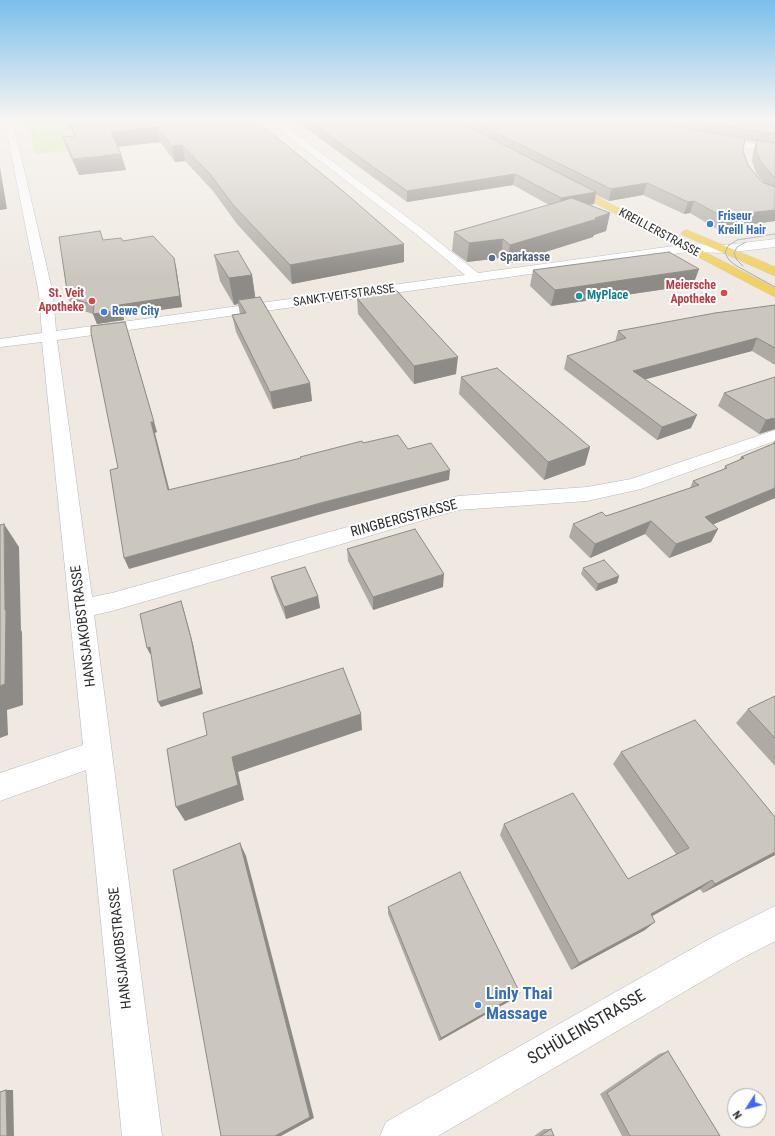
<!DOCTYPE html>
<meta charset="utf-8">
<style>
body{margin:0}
#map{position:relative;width:775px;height:1136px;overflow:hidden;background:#efe9e1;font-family:"Roboto Condensed",sans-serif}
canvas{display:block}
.north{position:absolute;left:727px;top:1088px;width:40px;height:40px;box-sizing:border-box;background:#fff;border:1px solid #ababab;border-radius:50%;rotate:234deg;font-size:11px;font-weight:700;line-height:16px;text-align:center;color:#2e2e2e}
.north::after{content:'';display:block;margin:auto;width:14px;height:18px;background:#4264fb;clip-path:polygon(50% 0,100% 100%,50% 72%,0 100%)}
</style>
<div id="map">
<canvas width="775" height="1136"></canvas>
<div class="north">N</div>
</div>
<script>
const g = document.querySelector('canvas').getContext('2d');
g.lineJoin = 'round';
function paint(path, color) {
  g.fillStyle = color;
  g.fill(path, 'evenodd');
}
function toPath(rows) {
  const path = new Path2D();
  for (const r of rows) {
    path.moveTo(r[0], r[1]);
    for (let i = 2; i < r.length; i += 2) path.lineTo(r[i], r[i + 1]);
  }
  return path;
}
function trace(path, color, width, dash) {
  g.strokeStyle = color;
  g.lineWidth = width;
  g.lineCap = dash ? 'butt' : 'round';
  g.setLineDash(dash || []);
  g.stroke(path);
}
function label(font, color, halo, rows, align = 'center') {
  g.font = font + ' "Roboto Condensed",sans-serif';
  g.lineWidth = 4;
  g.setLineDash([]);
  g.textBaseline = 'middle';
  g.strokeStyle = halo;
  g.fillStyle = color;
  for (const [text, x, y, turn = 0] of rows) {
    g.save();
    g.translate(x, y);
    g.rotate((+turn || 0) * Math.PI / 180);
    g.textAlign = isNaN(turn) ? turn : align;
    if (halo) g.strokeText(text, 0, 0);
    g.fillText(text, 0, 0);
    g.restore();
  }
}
const pitch = toPath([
 [25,118,33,118,39,135,41,134,35,118,118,118,122,125,54,133,70,132,78,149,36,154]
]);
const minor = toPath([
 [4,118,12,118,53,294,56,331,465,275,416,234,289,137,270,118,279,118,295,133,424,230,478,273,688,244,726,245,775,239,775,247,726,253,688,252,57,340,92,597,112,593,458,496,587,487,631,479,775,430,775,441,641,489,587,501,458,510,112,611,94,615,162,1136,122,1136,86,770,0,801,0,773,83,745,42,342,0,347,0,339,42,333,39,294,4,118],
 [715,137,775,147,775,153,712,142,711,140,715,137],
 [775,906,775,941,735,962,438,1136,380,1136,386,1122,711,938,775,906]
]);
const major = toPath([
 [568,182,775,288,775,297,564,187,563,185,564,183,568,182],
 [687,230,775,267,775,276,683,235,681,233,683,231,687,230]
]);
const tram = toPath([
 [775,234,737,240,728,246,725,253,729,260,735,265,775,287],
 [743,266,737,260,734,253,737,247,746,242]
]);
const wall = toPath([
 [65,118,253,118,404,262,292,284,237,224,213,191,185,161,175,162,160,142,118,147,121,154,126,170,79,175,68,152,63,137,74,136],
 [292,118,775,118,775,221,717,229,690,213,684,214,643,195,609,201,596,195,594,204,589,205,610,213,606,231,594,235,593,237,507,264,501,258,467,262,452,251,454,232,549,205,513,185,407,202],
 [744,140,756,142,753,151,752,161,756,173,763,182,762,182,748,165,743,151],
 [103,240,123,241,176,267,182,307,123,315,124,320,97,324,93,314,72,307,68,297],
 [214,255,252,275,255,297,310,383,312,401,273,409,236,332,232,315,240,314,238,304,234,305,220,281],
 [699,269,693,285,551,306,530,286,533,270],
 [357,298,456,374,414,384,358,314],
 [775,305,775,365,752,351,645,379,691,428,657,440,564,369,567,356,615,342,618,331],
 [461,377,590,447,585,465,544,480,459,394],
 [775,377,775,429,759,434,718,406,724,393],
 [775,440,775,498,713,524,718,529,711,542,669,558,645,534,590,558,569,537,573,524,606,516,690,488,693,481,724,469,725,466,739,460,741,457,774,444,773,443],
 [347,549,443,587,373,610,348,561],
 [583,568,619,576,617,583,596,591,581,574],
 [271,577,318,596,320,608,286,619,274,589],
 [775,696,775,766,736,723,748,709],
 [621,752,775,817,775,855,703,893,700,889,652,916,645,930,571,970,500,835,504,824,628,879,676,854,613,764],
 [388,907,515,998,439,1041,388,914],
 [668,1051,720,1136,622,1136,600,1094,659,1054],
 [544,1129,551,1129,554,1136,534,1136]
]);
const shadedWall = toPath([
 [157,127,160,142,115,147,111,132],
 [182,145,185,161,175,162,172,146],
 [121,154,126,170,79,175,73,159],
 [0,167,7,209,0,210],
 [515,174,513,185,407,202,407,191],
 [647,183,643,195,609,201,611,189],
 [596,192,594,204,559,210,561,198],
 [694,201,690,213,684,214,688,202],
 [775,210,775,221,717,229,721,216],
 [610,213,606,231,594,235,593,237,507,264,510,245],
 [503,239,501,258,467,262,469,243],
 [404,244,404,262,292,284,290,265],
 [174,258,176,267,182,307,123,315,124,320,97,324,93,314,119,305],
 [699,269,693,285,551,306,555,290],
 [252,275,256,302,238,300,238,304,234,305,229,278],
 [128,332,157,432,155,433,172,500,168,490],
 [757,338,752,351,628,384,633,371],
 [458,357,456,374,414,384,414,366],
 [310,383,312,401,273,409,270,392],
 [697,415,691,428,657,440,662,427],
 [775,418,775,429,759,434,766,420],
 [590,447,585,465,544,480,548,462],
 [450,470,449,480,325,513,129,569,124,558,324,502],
 [775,488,775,498,698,531,705,517],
 [651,521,645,534,590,558,595,544],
 [4,524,19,547,21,630,22,632,23,705,7,710,8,735,0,738,0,686,5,610],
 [718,529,711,542,669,558,676,544],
 [444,574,443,587,373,610,373,597],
 [619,576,617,583,596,591,598,584],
 [318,596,320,608,286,619,284,607],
 [181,601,183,607,193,644,203,694,161,707,158,702],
 [150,647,153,653,150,654,147,648],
 [361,714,362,730,238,772,244,800,185,821,176,807,232,757],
 [240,843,246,856,314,1118,281,1136,275,1136],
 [775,852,775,855,703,893,715,884],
 [712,880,700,889,640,923,651,914],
 [655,922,645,930,571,970,579,963],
 [520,993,515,998,439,1041,441,1038],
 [6,1090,13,1090,14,1136,7,1136]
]);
const building = toPath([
 [67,118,253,118,343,191,404,244,290,265,234,206,210,174,182,145,172,146,157,127,111,132,121,154,73,159,63,137,76,136,67,118],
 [305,118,451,118,596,192,561,198,515,174,407,191,305,118],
 [466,118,636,118,693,130,745,138,743,151,748,165,762,182,775,187,775,210,721,216,694,201,688,202,647,183,611,189,466,118],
 [676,118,775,118,775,134,693,121,676,118],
 [757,140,775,143,775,178,772,175,761,162,756,150,757,140],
 [572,198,610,213,595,218,597,219,510,245,503,239,469,243,454,232,572,198],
 [100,231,103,240,121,238,123,241,153,236,174,258,180,296,119,305,121,310,93,314,94,305,68,297,59,237,100,231],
 [238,251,252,275,229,278,214,255,238,251],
 [669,252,699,269,555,290,533,270,669,252],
 [396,290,458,357,414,366,357,298,396,290],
 [260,297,310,383,270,392,232,315,246,313,238,300,260,297],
 [775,305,775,348,757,338,633,371,697,415,662,427,567,356,626,338,618,331,715,313,775,305],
 [125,322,154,422,151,422,168,490,301,458,300,457,362,441,363,443,398,435,408,449,431,443,450,470,324,502,124,558,110,470,118,468,91,333,91,326,125,322],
 [497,368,590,447,548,462,461,377,497,368],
 [775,377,775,418,766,420,724,393,775,377],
 [775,443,775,488,705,517,718,529,676,544,651,521,595,544,573,524,602,512,606,516,699,485,693,481,727,468,725,466,744,458,741,457,775,443],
 [4,524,5,610,6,610,5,684,0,686,0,525,4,524],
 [415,529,444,574,373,597,347,549,415,529],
 [604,560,619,576,598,584,583,568,604,560],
 [305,567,318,596,284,607,271,577,305,567],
 [181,601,191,638,201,688,158,702,150,647,147,648,140,614,181,601],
 [343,668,361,714,232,757,238,785,176,807,167,749,207,735,203,713,343,668],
 [775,696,775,738,748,709,775,696],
 [695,720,775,817,775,852,715,884,712,880,651,914,655,922,579,963,504,824,573,793,628,879,689,848,621,752,695,720],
 [240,843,310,1117,275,1136,221,1136,173,870,240,843],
 [460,872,520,993,441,1038,388,907,460,872],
 [668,1051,720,1136,630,1136,607,1093,668,1051],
 [6,1090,7,1136,0,1136,0,1092,6,1090],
 [551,1129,554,1136,540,1136,551,1129]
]);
const markers = [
 [710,224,4,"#3f7fe0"],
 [492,258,4,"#5c6f8a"],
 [724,293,4,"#e0444e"],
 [579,296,4,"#0f9aa8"],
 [92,301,4,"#e0444e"],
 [104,312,4,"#3f7fe0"],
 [478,1005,4,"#3f7fe0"]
];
const farShopnames = [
 ["Friseur",718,217],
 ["Kreill Hair",718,231],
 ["Rewe City",112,312]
];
const farStreetnames = [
 ["KREILLERSTRASSE",659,233,28],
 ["SANKT-VEIT-STRASSE",344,296,-8]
];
const farServicenames = [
 ["Sparkasse",500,258]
];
const farHealthnames = [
 ["Meiersche",716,286],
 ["Apotheke",716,300],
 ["St. Veit",84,294],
 ["Apotheke",84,308]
];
const farCulturenames = [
 ["MyPlace",587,296]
];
const streetNames = [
 ["RINGBERGSTRASSE",404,519,-15],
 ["HANSJAKOBSTRASSE",84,626,-97],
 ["HANSJAKOBSTRASSE",121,948,-96]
];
const nearShopnames = [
 ["Linly Thai",486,995],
 ["Massage",486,1015]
];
const nearStreetnames = [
 ["SCHÜLEINSTRASSE",587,1028,-30]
];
paint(pitch, '#c9ec9a');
trace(minor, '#b4b7c1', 1);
trace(major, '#c9c9c9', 1);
paint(minor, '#fff');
paint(major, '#f2d163');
trace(tram, '#a3a6b8', 1);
paint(wall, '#afaba4');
paint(shadedWall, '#8e8b86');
paint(building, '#cbc7bf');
trace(building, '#8e8b86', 1);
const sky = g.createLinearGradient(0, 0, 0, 277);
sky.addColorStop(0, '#7abfeb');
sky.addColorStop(0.43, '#f8f5f2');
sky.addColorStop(1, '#f8f5f200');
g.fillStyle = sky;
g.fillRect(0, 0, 775, 277);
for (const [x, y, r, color] of markers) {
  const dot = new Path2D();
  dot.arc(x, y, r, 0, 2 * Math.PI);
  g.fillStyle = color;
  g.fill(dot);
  trace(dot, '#fff', 1.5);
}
label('bold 12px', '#366cbe', '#fff', farShopnames, 'left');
label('12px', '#2e2e2e', '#fff', farStreetnames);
label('bold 12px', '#4e5e75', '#fff', farServicenames, 'left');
label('bold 12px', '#be3a42', '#fff', farHealthnames, 'right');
label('bold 12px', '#0d838f', '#fff', farCulturenames, 'left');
label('14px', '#2e2e2e', '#fff', streetNames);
label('bold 17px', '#366cbe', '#fff', nearShopnames, 'left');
label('17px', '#2e2e2e', '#fff', nearStreetnames);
</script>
